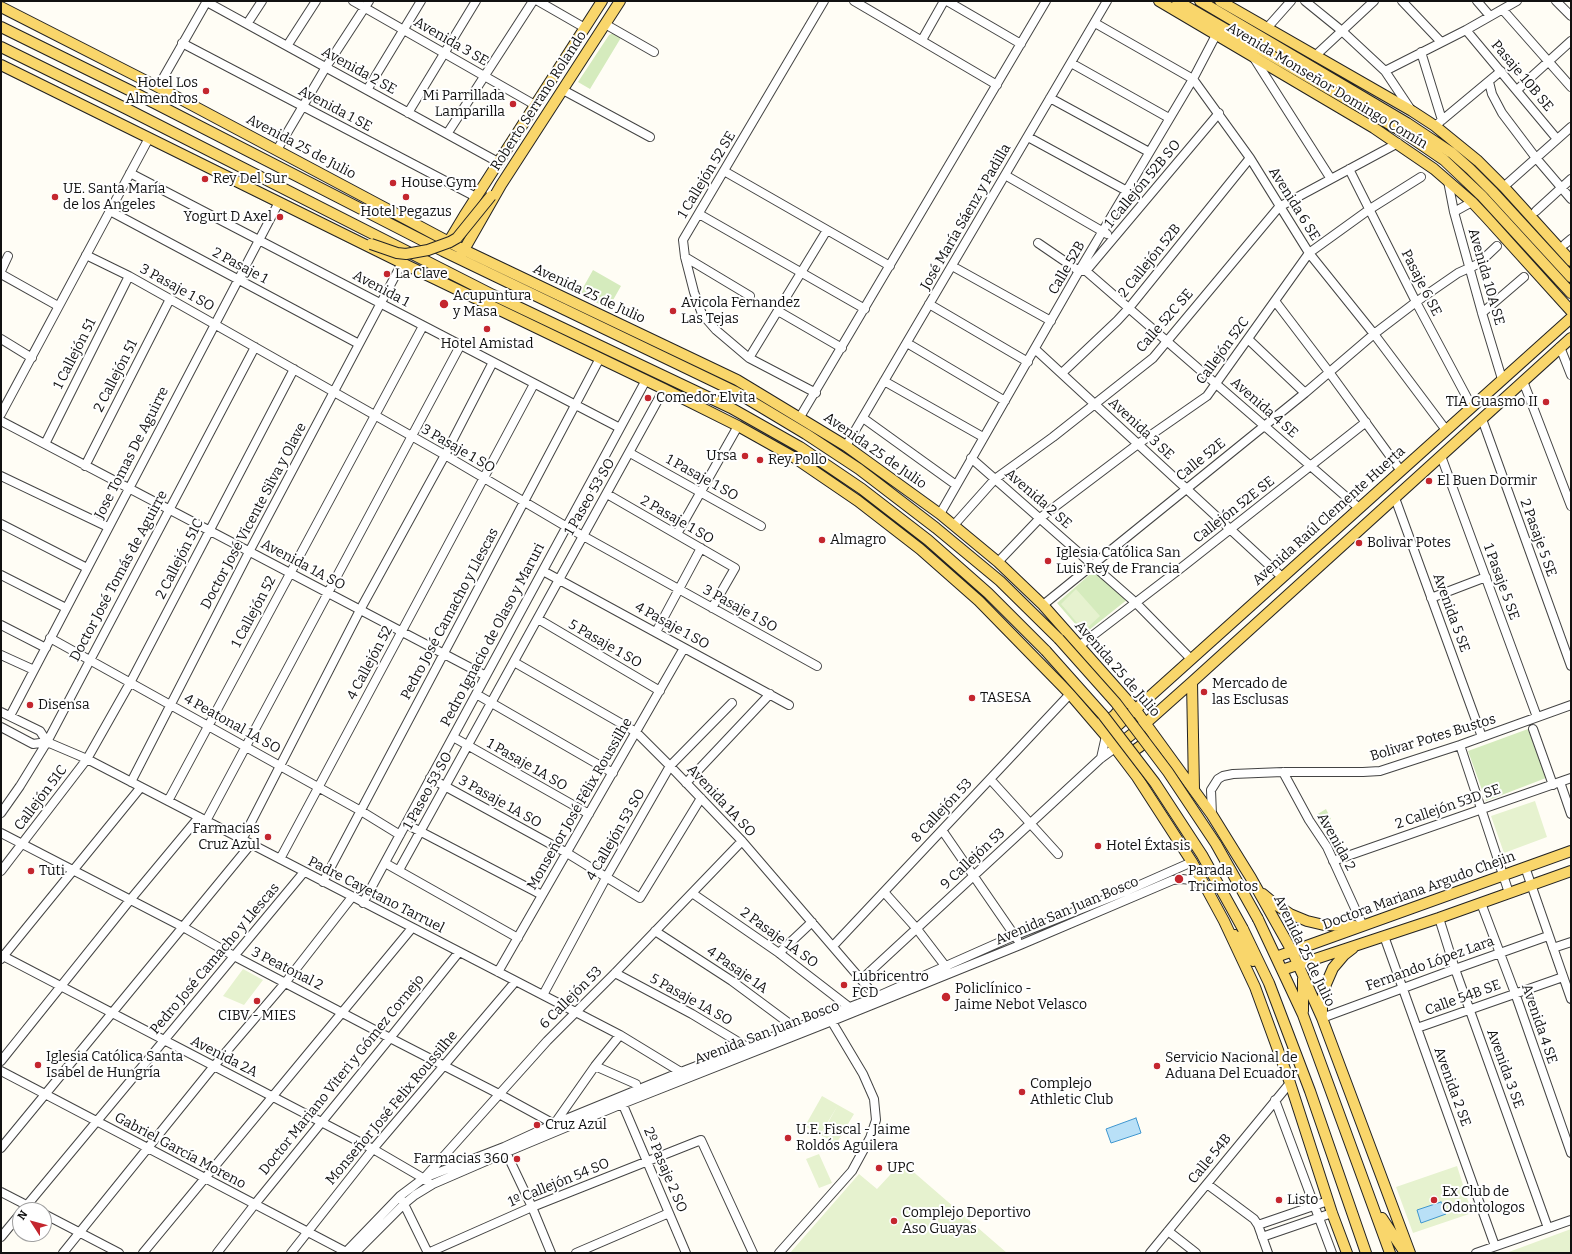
<!DOCTYPE html>
<meta charset="utf-8">
<style>
body{margin:0}
#map{position:relative;width:1572px;height:1254px;overflow:hidden;background:#fffdf5;font-family:Bitter,serif}
canvas{display:block}
.frame{position:absolute;inset:0;border:2px solid #111;pointer-events:none}
.north{position:absolute;left:12px;top:1202px;width:40px;height:40px;box-sizing:border-box;background:#fff;border:1px solid #a0a0a0;border-radius:50%;rotate:306deg;font-size:11px;font-weight:700;line-height:16px;text-align:center;color:#111}
.north::after{content:'';display:block;margin:auto;width:14px;height:18px;background:#c4262e;clip-path:polygon(50% 0,100% 100%,50% 72%,0 100%)}
</style>
<div id="map">
<canvas width="1572" height="1254"></canvas>
<div class="frame"></div>
<div class="north">N</div>
</div>
<script>
const g = document.querySelector('canvas').getContext('2d');
g.lineJoin = 'round';
function paint(path, color) {
  g.fillStyle = color;
  g.fill(path, 'evenodd');
}
function toPath(rows) {
  const path = new Path2D();
  for (const r of rows) {
    path.moveTo(r[0], r[1]);
    for (let i = 2; i < r.length; i += 2) path.lineTo(r[i], r[i + 1]);
  }
  return path;
}
function trace(path, color, width, dash) {
  g.strokeStyle = color;
  g.lineWidth = width;
  g.lineCap = dash ? 'butt' : 'round';
  g.setLineDash(dash || []);
  g.stroke(path);
}
function label(font, color, halo, rows, align = 'center') {
  g.font = font + ' Bitter,serif';
  g.lineWidth = 4;
  g.setLineDash([]);
  g.textBaseline = 'middle';
  g.strokeStyle = halo;
  g.fillStyle = color;
  for (const [text, x, y, turn = 0] of rows) {
    g.save();
    g.translate(x, y);
    g.rotate((+turn || 0) * Math.PI / 180);
    g.textAlign = isNaN(turn) ? turn : align;
    if (halo) g.strokeText(text, 0, 0);
    g.fillText(text, 0, 0);
    g.restore();
  }
}
const green = toPath([
 [613,33,622,36,590,89,578,82,609,35],
 [593,270,621,286,608,309,580,293],
 [1095,570,1128,599,1084,634,1057,603],
 [1528,729,1546,778,1486,801,1468,751],
 [1326,809,1331,819,1320,824,1316,815]
]);
const pitch = toPath([
 [1076,589,1100,616,1084,631,1061,604],
 [1535,801,1547,837,1504,853,1491,816],
 [243,969,263,980,244,1005,223,996],
 [822,1096,838,1105,820,1135,805,1126],
 [838,1105,854,1114,836,1144,821,1135],
 [819,1154,832,1183,819,1188,806,1159],
 [902,1162,1007,1253,790,1253,859,1174,877,1189],
 [1457,1166,1472,1213,1413,1233,1396,1187],
 [1571,1229,1571,1253,1506,1253]
]);
const water = toPath([
 [1136,1118,1141,1133,1111,1143,1106,1129,1136,1118],
 [1441,1202,1446,1214,1421,1223,1417,1210,1441,1202]
]);
const minor = toPath([
 [353,1,535,105],
 [538,1,585,28],
 [854,1,997,85],
 [947,1,1021,44],
 [1305,1,1342,31,1385,71,1411,110],
 [1402,1,1441,42],
 [1477,1,1490,16],
 [1556,1,1571,16],
 [207,2,498,162],
 [1503,10,1571,87],
 [1095,23,1193,79,1250,158,1309,253,1374,334,1446,430],
 [247,24,262,1],
 [605,24,654,52],
 [1267,28,1291,1],
 [1466,30,1557,139],
 [922,40,944,1],
 [182,43,476,197],
 [287,46,316,1],
 [1421,52,1442,120],
 [1315,56,1374,1],
 [1254,58,1331,179],
 [1071,63,1169,118],
 [1385,71,1466,30,1517,1],
 [1489,82,1492,94,1502,113,1536,158,1571,199],
 [158,87,207,1],
 [367,90,421,1],
 [563,90,650,137],
 [1517,90,1571,41],
 [1050,98,1149,152],
 [408,113,476,1],
 [1435,126,1501,71],
 [447,134,533,1],
 [1028,137,1127,191],
 [277,150,326,67,369,1],
 [1349,169,1416,302,1472,407],
 [724,171,890,266],
 [130,173,620,428],
 [1005,175,1107,234],
 [1448,181,1454,212,1482,313,1502,379],
 [1508,183,1571,127],
 [110,211,359,344],
 [1536,211,1571,179],
 [1454,212,1472,202],
 [699,214,865,309],
 [1038,243,1079,271,1086,271,1359,508],
 [1565,244,1571,239],
 [86,255,129,276,170,299,445,455,567,527,817,666],
 [685,257,750,296],
 [952,266,1051,321],
 [1,271,8,256],
 [1086,271,1219,113],
 [1,274,58,306],
 [1275,301,1329,372,1401,471],
 [929,304,1028,362],
 [778,311,842,348],
 [1482,313,1524,277],
 [1,339,32,358],
 [1248,339,1305,393],
 [907,343,1005,401],
 [1560,347,1571,375],
 [1035,349,1282,577],
 [749,358,827,230],
 [1062,373,1117,321,1129,308,1250,158],
 [884,381,983,437],
 [1523,381,1571,506],
 [816,393,749,358,716,330,702,314,694,292,685,257,683,240,824,1],
 [1,414,149,138],
 [800,417,1046,1],
 [863,418,956,485],
 [1482,419,1571,666],
 [1,421,486,676],
 [45,444,129,276],
 [846,446,1107,1],
 [630,453,761,526],
 [1441,456,1537,717],
 [971,458,1136,603,1191,659],
 [85,466,170,299],
 [1,476,108,527],
 [607,494,735,568,712,608],
 [1395,498,1482,737],
 [940,514,1079,271,1193,79,1216,35],
 [1,524,87,568],
 [954,525,995,479,1053,437,1153,358,1279,207,1398,143],
 [677,534,738,426],
 [998,562,1040,518,1138,444,1207,396,1309,253,1370,209,1421,177],
 [543,571,789,705],
 [1,575,66,608],
 [1431,598,1486,577],
 [1043,605,1305,393,1374,334,1416,302,1458,273,1478,264,1497,246],
 [538,619,660,691],
 [1,625,46,648],
 [656,632,701,548],
 [50,638,361,811,400,835],
 [1079,646,1181,568,1366,422],
 [1,655,34,670],
 [514,662,636,732,670,766,742,841,876,997],
 [476,694,613,773],
 [1,712,40,731,47,742,87,759,620,1035,684,1074],
 [10,716,279,202],
 [1,727,33,744,47,742],
 [1533,729,1553,785],
 [453,737,589,814],
 [1460,745,1509,893],
 [1101,758,1106,736],
 [1283,772,1309,820,1327,847,1363,926],
 [430,778,567,853,640,898,701,798],
 [990,779,1058,854],
 [131,782,249,552,402,263],
 [1560,782,1571,814],
 [686,783,770,694],
 [168,801,423,326],
 [1,813,20,786,47,742,255,347],
 [1212,815,1211,790,1218,779,1223,776,1233,774,1283,772,1363,772,1380,771,1460,745,1571,705],
 [206,821,460,346],
 [406,824,542,895],
 [942,830,1017,939],
 [1,833,183,927,234,956,390,1038,499,1094,554,1124,555,1126],
 [242,840,360,610,445,455,493,362],
 [280,859,534,384],
 [1333,861,1571,778],
 [385,863,518,938],
 [1525,867,1571,999],
 [399,870,664,389],
 [1,871,87,759,130,683,294,369],
 [323,882,600,358],
 [884,892,917,929,943,963,947,971],
 [692,893,779,953,849,1007],
 [363,903,646,380],
 [1481,903,1515,993,1571,1153],
 [1439,918,1455,969,1548,1228],
 [655,931,732,981,798,1030],
 [1384,936,1495,1246],
 [833,946,1070,694],
 [1553,948,1571,942],
 [779,953,812,922],
 [1,955,373,1149,428,1181],
 [1,959,141,787],
 [498,972,684,648],
 [615,973,692,1014,750,1049],
 [862,979,1100,759,1115,748],
 [543,995,607,876,670,766,732,703],
 [1322,1018,1455,969,1548,936],
 [1417,1028,1563,977],
 [1,1061,130,900,199,817],
 [595,1066,636,1084],
 [1,1071,348,1253],
 [620,1098,686,1253],
 [1275,1100,1332,1253],
 [555,1123,595,1066,620,1035],
 [1,1148,251,844],
 [504,1148,532,1207,551,1253],
 [426,1176,547,1041,615,973,742,841],
 [1207,1184,1254,1219,1258,1225,1268,1253],
 [1,1192,36,1210],
 [402,1200,428,1253],
 [23,1210,304,872],
 [44,1214,119,1253],
 [1258,1225,1328,1201],
 [1168,1231,1196,1253],
 [1,1237,20,1214],
 [1262,1237,1332,1213],
 [63,1253,214,1066,285,983,352,897],
 [143,1253,412,928],
 [217,1253,255,1204,390,1038,459,952],
 [291,1253,373,1149,515,982],
 [345,1253,400,1196,424,1178,504,1147,554,1124,681,1072,876,997,1016,935,1124,892,1192,862],
 [355,1253,404,1204,415,1195,433,1184,507,1152,622,1104,832,1021,1020,945,1173,880,1182,879,1191,880,1207,889],
 [428,1253,532,1207,701,1140,753,1253],
 [576,1253,669,1213],
 [779,1253,852,1171,870,1138,876,1120,874,1099,863,1074,829,1017],
 [1150,1253,1290,1083],
 [1476,1253,1571,1220]
]);
const major = toPath([
 [1159,1,1374,128,1434,169,1472,202,1487,218,1571,311],
 [1177,1,1403,132,1444,160,1482,196,1571,293],
 [1200,1,1407,123,1452,153,1470,169,1492,191,1571,277],
 [1220,1,1412,111,1435,126,1478,161,1504,187,1571,261],
 [1,7,158,87,464,250,737,380,846,446,940,514,998,562,1043,605,1135,709,1212,815,1251,878,1292,951,1322,1018,1410,1253],
 [1,27,133,92,443,251,736,392,806,434,859,469,936,528,1000,581,1059,639],
 [1,47,125,108,493,295,731,408,800,447,862,489,928,540,988,593,1046,651],
 [1,65,402,263,664,389,738,426,795,458,858,501,920,549,979,601,1070,694,1106,736,1137,777,1192,862,1224,921,1255,987,1290,1083,1332,1213,1347,1253],
 [446,246,464,216,602,1],
 [461,255,501,185,620,1],
 [1192,682,1194,789],
 [1100,723,1114,716,1125,703],
 [1107,735,1571,318],
 [1117,746,1146,723,1192,682,1571,338],
 [1128,760,1135,750,1142,745,1154,741],
 [1263,894,1275,904,1290,914,1307,921,1324,925,1355,926],
 [1258,919,1303,1015,1390,1253],
 [1243,929,1269,983,1310,1091,1366,1253],
 [1235,935,1253,961],
 [1276,957,1571,851],
 [1282,970,1439,918,1571,871],
 [1303,979,1303,1011],
 [1322,1014,1322,1000,1326,984,1333,968,1344,955,1353,948],
 [1382,1218,1405,1253]
]);
const majorBridge = toPath([
 [371,244,397,253,406,254,428,250,450,242,457,238,491,196],
 [1059,639,1116,703,1168,772,1216,844,1258,919],
 [1046,651,1103,715,1155,783,1202,855,1243,929]
]);
const markers = [
 [206,91,4,"#c4262e"],
 [513,104,4,"#c4262e"],
 [205,179,4,"#c4262e"],
 [393,183,4,"#c4262e"],
 [55,197,4,"#c4262e"],
 [406,197,4,"#c4262e"],
 [280,217,4,"#c4262e"],
 [387,274,4,"#c4262e"],
 [444,304,5,"#c4262e"],
 [673,311,4,"#c4262e"],
 [487,329,4,"#c4262e"],
 [648,398,4,"#c4262e"],
 [1546,402,4,"#c4262e"],
 [745,456,4,"#c4262e"],
 [760,460,4,"#c4262e"],
 [1429,481,4,"#c4262e"],
 [822,540,4,"#c4262e"],
 [1359,543,4,"#c4262e"],
 [1048,561,4,"#c4262e"],
 [1204,692,4,"#c4262e"],
 [972,698,4,"#c4262e"],
 [30,705,4,"#c4262e"],
 [268,837,4,"#c4262e"],
 [1098,846,4,"#c4262e"],
 [31,871,4,"#c4262e"],
 [1179,879,5,"#c4262e"],
 [844,985,4,"#c4262e"],
 [946,997,5,"#c4262e"],
 [257,1001,4,"#c4262e"],
 [38,1065,4,"#c4262e"],
 [1157,1066,4,"#c4262e"],
 [1022,1092,4,"#c4262e"],
 [537,1125,4,"#c4262e"],
 [788,1138,4,"#c4262e"],
 [517,1159,4,"#c4262e"],
 [879,1168,4,"#c4262e"],
 [1279,1200,4,"#c4262e"],
 [1434,1200,4,"#c4262e"],
 [894,1221,4,"#c4262e"]
];
const streetNames = [
 ["Avenida 3 SE",451,42,30],
 ["Avenida 2 SE",359,71,29],
 ["Pasaje 10B SE",1522,76,50],
 ["Avenida Monseñor Domingo Comín",1327,86,31],
 ["Roberto Serrano Rolando",539,101,-57],
 ["Avenida 1 SE",335,109,28],
 ["Avenida 25 de Julio",301,147,28],
 ["1 Callejón 52 SE",707,175,-59],
 ["1 Callejón 52B SO",1143,184,-50],
 ["Avenida 6 SE",1294,204,58],
 ["José María Sáenz y Padilla",966,217,-60],
 ["2 Callejón 52B",1150,261,-51],
 ["2 Pasaje 1",240,266,28],
 ["Calle 52B",1067,268,-60],
 ["Avenida 10A SE",1486,277,74],
 ["Pasaje 6 SE",1421,283,63],
 ["3 Pasaje 1 SO",177,288,29],
 ["Avenida 1",381,289,28],
 ["Avenida 25 de Julio",589,294,25],
 ["Calle 52C SE",1165,321,-49],
 ["Callejón 52C",1223,351,-54],
 ["1 Callejón 51",75,354,-63],
 ["2 Callejón 51",116,376,-63],
 ["Avenida 4 SE",1264,408,41],
 ["Avenida 3 SE",1141,429,43],
 ["3 Pasaje 1 SO",458,449,30],
 ["Avenida 25 de Julio",875,451,35],
 ["Jose Tomas De Aguirre",132,453,-63],
 ["Calle 52E",1201,460,-39],
 ["1 Pasaje 1 SO",702,478,29],
 ["1 Paseo 53 SO",590,497,-60],
 ["Avenida 2 SE",1038,499,41],
 ["Callejón 52E SE",1234,510,-38],
 ["Doctor José Vicente Silva y Olave",254,516,-62],
 ["Avenida Raúl Clemente Huerta",1329,516,-42],
 ["2 Pasaje 1 SO",677,520,30],
 ["2 Pasaje 5 SE",1538,538,70],
 ["2 Callejón 51C",180,559,-63],
 ["Avenida 1A SO",303,565,28],
 ["Doctor José Tomás de Aguirre",119,576,-62],
 ["1 Pasaje 5 SE",1501,582,70],
 ["3 Pasaje 1 SO",740,609,29],
 ["1 Callejón 52",254,612,-62],
 ["Avenida 5 SE",1451,613,70],
 ["Pedro José Camacho y Llescas",450,614,-62],
 ["4 Pasaje 1 SO",672,626,29],
 ["Pedro Ignacio de Olaso y Maruri",493,635,-62],
 ["5 Pasaje 1 SO",605,644,30],
 ["4 Callejón 52",370,663,-62],
 ["Avenida 25 de Julio",1117,669,49],
 ["4 Peatonal 1A SO",232,724,29],
 ["Bolivar Potes Bustos",1433,738,-17],
 ["1 Pasaje 1A SO",527,765,30],
 ["1 Paseo 53 SO",428,791,-61],
 ["Callejón 51C",41,798,-53],
 ["Avenida 1A SO",721,801,47],
 ["3 Pasaje 1A SO",500,802,29],
 ["Monseñor José Félix Roussilhe",580,804,-60],
 ["2 Callejón 53D SE",1448,807,-19],
 ["8 Callejón 53",942,811,-47],
 ["4 Callejón 53 SO",616,835,-60],
 ["Avenida 2",1336,842,61],
 ["9 Callejón 53",973,859,-43],
 ["Doctora Mariana Argudo Chejin",1419,891,-20],
 ["Padre Cayetano Tarruel",376,895,27],
 ["Avenida San Juan Bosco",1067,911,-23],
 ["2 Pasaje 1A SO",779,938,36],
 ["Avenida 25 de Julio",1304,951,64],
 ["Pedro José Camacho y Llescas",215,959,-50],
 ["Fernando López Lara",1430,964,-20],
 ["3 Peatonal 2",287,969,27],
 ["4 Pasaje 1A",737,970,35],
 ["6 Callejón 53",571,998,-45],
 ["Calle 54B SE",1463,998,-20],
 ["5 Pasaje 1A SO",691,1000,29],
 ["Avenida 4 SE",1539,1024,71],
 ["Avenida San Juan Bosco",767,1033,-21],
 ["Avenida 2A",224,1057,27],
 ["Avenida 3 SE",1505,1069,70],
 ["Doctor Mariano Viteri y Gómez Cornejo",342,1075,-51],
 ["Avenida 2 SE",1452,1087,70],
 ["Monseñor José Felix Roussilhe",392,1108,-50],
 ["Gabriel García Moreno",180,1151,28],
 ["Calle 54B",1210,1159,-51],
 ["2º Pasaje 2 SO",665,1170,67],
 ["1º Callejón 54 SO",559,1183,-22]
];
const poiNames = [
 ["Hotel Los",198,83,"right"],
 ["Almendros",198,99,"right"],
 ["Mi Parrillada",505,96,"right"],
 ["Lamparilla",505,112,"right"],
 ["Rey Del Sur",213,179],
 ["House Gym",401,183],
 ["UE. Santa María",63,189],
 ["de los Angeles",63,205],
 ["Hotel Pegazus",406,212,"center"],
 ["Yogurt D Axel",272,217,"right"],
 ["La Clave",395,274],
 ["Acupuntura",453,296],
 ["y Masa",453,312],
 ["Avicola Fernandez",681,303],
 ["Las Tejas",681,319],
 ["Hotel Amistad",487,344,"center"],
 ["Comedor Elvita",656,398],
 ["TIA Guasmo II",1538,402,"right"],
 ["Ursa",737,456,"right"],
 ["Rey Pollo",768,460],
 ["El Buen Dormir",1437,481],
 ["Almagro",830,540],
 ["Bolivar Potes",1367,543],
 ["Iglesia Católica San",1056,553],
 ["Luis Rey de Francia",1056,569],
 ["Mercado de",1212,684],
 ["las Esclusas",1212,700],
 ["TASESA",980,698],
 ["Disensa",38,705],
 ["Farmacias",260,829,"right"],
 ["Cruz Azul",260,845,"right"],
 ["Hotel Éxtasis",1106,846],
 ["Tuti",39,871],
 ["Parada",1188,871],
 ["Tricimotos",1188,887],
 ["Lubricentro",852,977],
 ["FCD",852,993],
 ["Policlínico -",955,989],
 ["Jaime Nebot Velasco",955,1005],
 ["CIBV - MIES",257,1016,"center"],
 ["Iglesia Católica Santa",46,1057],
 ["Isabel de Hungría",46,1073],
 ["Servicio Nacional de",1165,1058],
 ["Aduana Del Ecuador",1165,1074],
 ["Complejo",1030,1084],
 ["Athletic Club",1030,1100],
 ["Cruz Azul",545,1125],
 ["U.E. Fiscal - Jaime",796,1130],
 ["Roldós Aguilera",796,1146],
 ["Farmacias 360",509,1159,"right"],
 ["UPC",887,1168],
 ["Ex Club de",1442,1192],
 ["Odontologos",1442,1208],
 ["Listo",1287,1200],
 ["Complejo Deportivo",902,1213],
 ["Aso Guayas",902,1229]
];
paint(green, '#d5ebbd');
paint(pitch, '#e6f2cf');
paint(water, '#b9e0f7');
trace(water, '#3f96cf', 1);
trace(minor, '#444', 10);
trace(major, '#222', 12);
trace(minor, '#fff', 8);
trace(major, '#f9d66b', 10);
trace(majorBridge, '#222', 12, []);
trace(majorBridge, '#f9d66b', 10);
for (const [x, y, r, color] of markers) {
  const dot = new Path2D();
  dot.arc(x, y, r, 0, 2 * Math.PI);
  g.fillStyle = color;
  g.fill(dot);
  trace(dot, '#fff', 1.5);
}
label('14px', '#111', '#fff', streetNames);
label('14px', '#111', '#fff', poiNames, 'left');
</script>
